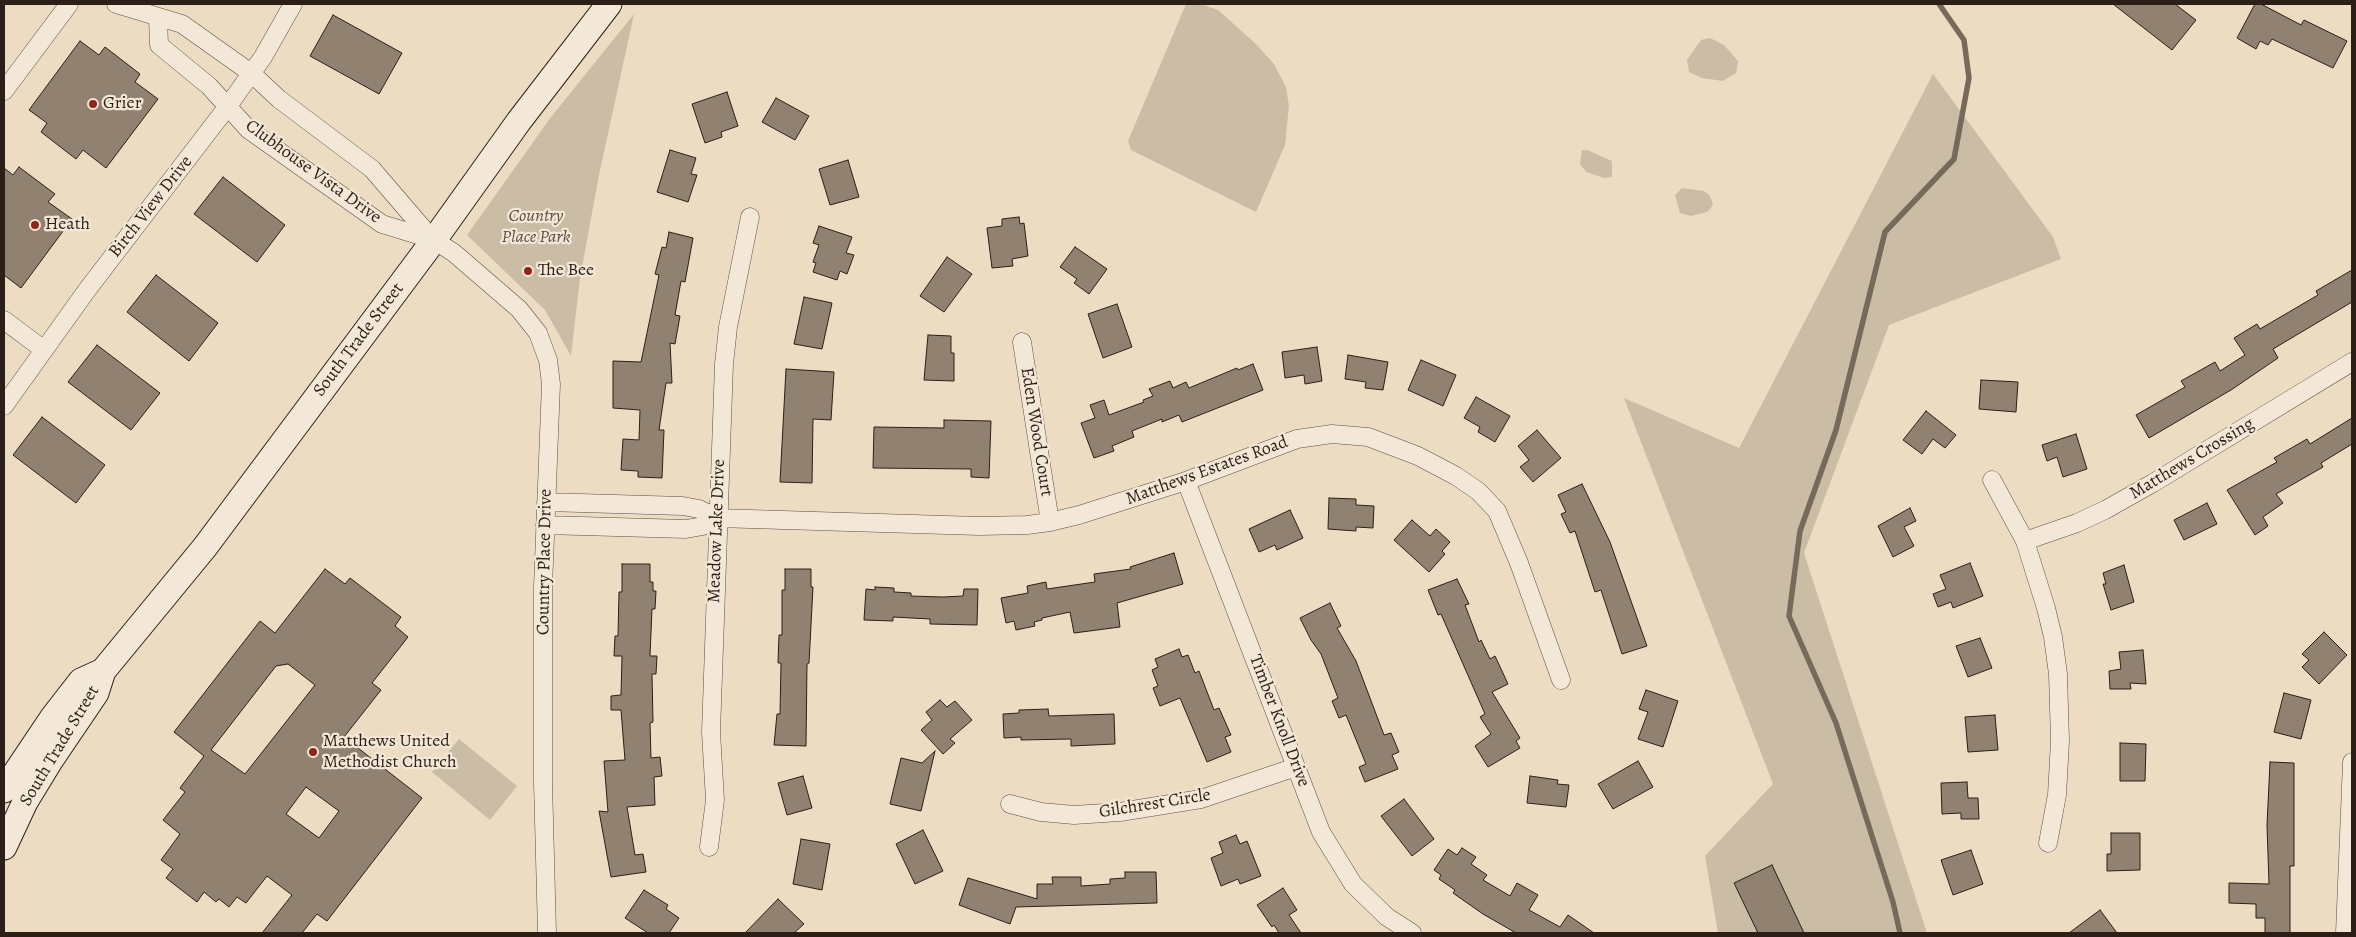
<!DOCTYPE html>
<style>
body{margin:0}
#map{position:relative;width:2356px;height:937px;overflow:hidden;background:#ecdcc2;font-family:Alegreya,serif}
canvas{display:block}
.frame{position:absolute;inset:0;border:5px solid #2c1f18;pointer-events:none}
</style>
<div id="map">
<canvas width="2356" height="937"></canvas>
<div class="frame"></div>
</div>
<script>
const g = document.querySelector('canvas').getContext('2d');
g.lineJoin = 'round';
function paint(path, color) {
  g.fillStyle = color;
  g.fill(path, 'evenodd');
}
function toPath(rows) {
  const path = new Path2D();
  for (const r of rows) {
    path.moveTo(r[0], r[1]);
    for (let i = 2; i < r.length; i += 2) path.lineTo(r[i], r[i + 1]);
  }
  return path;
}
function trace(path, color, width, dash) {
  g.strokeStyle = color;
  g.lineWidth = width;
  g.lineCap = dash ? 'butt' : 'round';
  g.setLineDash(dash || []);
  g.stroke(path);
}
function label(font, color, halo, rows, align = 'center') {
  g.font = font + ' Alegreya,serif';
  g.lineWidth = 4.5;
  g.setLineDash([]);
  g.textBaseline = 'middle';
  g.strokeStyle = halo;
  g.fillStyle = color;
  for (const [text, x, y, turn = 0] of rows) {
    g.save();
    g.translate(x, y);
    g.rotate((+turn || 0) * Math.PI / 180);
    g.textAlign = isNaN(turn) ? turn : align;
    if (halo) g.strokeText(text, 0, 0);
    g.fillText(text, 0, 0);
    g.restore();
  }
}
const green = toPath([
 [1186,4,1201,4,1218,10,1256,44,1274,64,1286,87,1289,106,1285,145,1256,212,1131,150,1128,141],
 [634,14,599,175,580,278,571,356,545,310,467,235,551,117],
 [1710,38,1724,45,1738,61,1736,73,1723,81,1702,78,1689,72,1687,60,1701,40],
 [1933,74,2053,237,2061,259,1889,325,1804,553,1927,933,1718,933,1705,856,1773,784,1624,398,1739,448],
 [1582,150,1587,150,1612,161,1612,177,1604,178,1586,172,1580,164],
 [1682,188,1704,191,1709,195,1713,203,1711,208,1707,212,1691,216,1680,213,1675,195],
 [459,739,517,786,490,820,432,772]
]);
const stream = toPath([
 [1900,933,1893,902,1836,723,1789,616,1800,531,1836,430,1885,232,1954,159,1969,78,1964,40,1939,4]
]);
const building = toPath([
 [2113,4,2175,4,2196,20,2172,50,2113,4],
 [2255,4,2261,4,2301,25,2304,20,2347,41,2333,68,2272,39,2268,45,2260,41,2256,49,2237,38,2255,4],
 [333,15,402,53,379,94,310,56,333,15],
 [80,41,99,55,105,47,140,74,135,82,158,99,106,168,83,150,76,159,41,132,47,123,29,110,80,41],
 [727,92,738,126,721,132,722,137,705,143,692,104,727,92],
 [776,98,809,116,795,140,762,122,776,98],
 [670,150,696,158,691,174,697,175,688,202,657,192,670,150],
 [848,160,859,197,830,205,819,169,848,160],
 [19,167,55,194,48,202,72,219,21,288,4,275,4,168,13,175,19,167],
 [223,177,285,225,257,262,194,214,223,177],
 [1019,217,1020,224,1024,223,1028,256,1012,259,1013,266,992,268,987,228,1002,226,1002,219,1019,217],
 [819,226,852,237,846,253,854,255,847,274,840,271,837,280,813,272,816,263,813,262,819,245,813,243,819,226],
 [669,232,693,238,685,282,681,281,675,315,680,316,675,344,670,343,672,383,666,383,659,430,664,430,662,478,638,477,638,471,621,470,623,439,639,440,640,410,613,408,613,361,641,362,659,275,655,274,662,247,666,248,669,232],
 [1075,247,1107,269,1089,294,1074,283,1077,279,1060,267,1075,247],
 [947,257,972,274,944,312,920,296,947,257],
 [2352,270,2352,302,2273,349,2278,358,2231,390,2149,438,2136,415,2185,387,2181,381,2215,362,2220,371,2245,355,2234,338,2257,324,2260,329,2318,295,2316,291,2352,270],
 [156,275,218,323,189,361,127,312,156,275],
 [804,297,832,303,822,349,794,344,804,297],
 [1117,304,1132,347,1103,358,1088,314,1117,304],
 [928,335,951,336,951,353,954,353,954,381,924,380,928,335],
 [97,345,160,393,131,430,68,382,97,345],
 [1317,347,1322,381,1305,384,1304,375,1285,378,1282,352,1317,347],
 [1348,355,1388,362,1383,390,1365,388,1366,382,1345,379,1348,355],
 [1421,360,1456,375,1443,406,1408,390,1421,360],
 [1253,364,1263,390,1182,422,1179,415,1162,422,1162,419,1132,431,1134,437,1112,446,1114,451,1094,458,1081,423,1095,418,1090,405,1104,400,1109,415,1144,402,1143,400,1153,396,1149,389,1170,381,1173,388,1186,382,1189,388,1237,368,1238,370,1253,364],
 [786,369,834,372,831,420,813,419,812,483,780,482,786,369],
 [1981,380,2018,382,2016,412,1979,409,1981,380],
 [1476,397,1510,416,1495,442,1478,432,1480,427,1464,418,1476,397],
 [1926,411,1956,435,1945,448,1933,439,1922,454,1903,440,1926,411],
 [42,417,105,465,76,503,13,455,42,417],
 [2352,418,2352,444,2321,463,2323,467,2276,494,2283,503,2263,517,2268,526,2255,535,2227,490,2277,462,2274,458,2307,439,2310,444,2352,418],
 [944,420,991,421,989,478,971,477,971,469,873,468,874,427,944,428,944,420],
 [1537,430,1561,458,1533,482,1520,467,1529,460,1518,446,1537,430],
 [2076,434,2087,469,2063,477,2057,457,2047,461,2042,445,2076,434],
 [1582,484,1610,542,1647,646,1622,654,1601,590,1595,592,1575,531,1570,533,1561,514,1566,512,1558,495,1582,484],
 [1329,498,1356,499,1356,505,1374,506,1373,528,1356,527,1356,531,1328,529,1329,498],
 [2207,503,2217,524,2184,540,2174,520,2207,503],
 [1910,508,1916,521,1904,527,1914,546,1893,557,1878,526,1910,508],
 [1290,510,1303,538,1277,550,1275,545,1259,552,1249,529,1290,510],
 [1412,520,1430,536,1436,529,1450,542,1442,551,1445,554,1429,572,1394,540,1412,520],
 [1174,553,1183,584,1117,603,1120,627,1074,633,1070,612,1042,618,1042,620,1034,622,1035,626,1016,630,1014,621,1006,623,1001,598,1028,593,1027,586,1046,582,1047,589,1095,582,1094,574,1131,569,1130,567,1174,553],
 [1970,563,1983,596,1953,608,1951,602,1938,607,1933,594,1946,589,1940,575,1970,563],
 [622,564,650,564,650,582,653,582,653,591,656,591,655,609,652,609,650,656,657,656,656,674,652,674,653,722,650,723,651,758,660,757,662,776,654,777,655,805,627,807,635,855,643,854,646,872,611,877,599,811,608,812,604,761,625,760,621,710,611,710,611,696,621,695,622,656,614,656,615,636,618,636,619,592,622,592,622,564],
 [2124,565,2134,602,2111,610,2103,584,2106,584,2103,573,2124,565],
 [325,569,345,584,350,578,401,617,395,626,408,637,372,683,381,690,344,737,422,798,327,921,317,914,302,933,262,933,292,895,267,876,246,903,237,897,229,907,219,899,216,902,204,892,197,902,166,878,173,869,161,860,180,834,163,820,185,792,180,788,204,756,174,732,260,621,275,633,325,569],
 [288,664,315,685,245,774,211,750,276,666,288,664],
 [306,787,339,811,319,838,286,814,306,787],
 [785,569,811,569,811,587,813,587,809,663,807,664,806,746,774,745,777,714,780,714,781,663,778,663,779,635,782,635,782,590,785,590,785,569],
 [1457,579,1469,604,1465,605,1479,642,1481,640,1490,659,1495,656,1508,684,1492,692,1520,738,1516,741,1520,748,1488,767,1475,746,1491,734,1480,717,1485,714,1441,614,1438,615,1428,590,1457,579],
 [875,587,894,588,894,592,911,593,911,596,943,597,963,596,964,589,978,589,977,625,930,624,930,619,893,617,893,621,864,620,866,589,875,590,875,587],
 [1330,603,1341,626,1337,628,1356,661,1384,735,1391,733,1399,752,1392,755,1398,769,1365,782,1359,767,1366,764,1346,715,1339,718,1332,701,1338,698,1321,654,1311,640,1300,618,1330,603],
 [2324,632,2347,655,2319,684,2302,667,2309,660,2302,654,2324,632],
 [1980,638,1992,668,1968,677,1956,646,1980,638],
 [1179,649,1182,657,1188,655,1195,673,1199,671,1214,710,1219,708,1231,735,1225,737,1231,752,1207,762,1180,698,1160,706,1153,688,1158,686,1152,670,1158,667,1155,659,1179,649],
 [2143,650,2146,684,2130,683,2131,689,2110,689,2109,671,2121,669,2119,652,2143,650],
 [1646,690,1678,701,1663,747,1638,739,1648,712,1639,709,1646,690],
 [2284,693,2311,700,2301,739,2274,732,2284,693],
 [940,700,947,707,955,701,972,720,950,739,955,743,943,754,921,730,932,720,926,712,940,700],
 [1048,709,1049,716,1114,714,1115,744,1071,746,1071,739,1021,740,1021,737,1004,738,1003,714,1019,713,1019,710,1048,709],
 [1995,715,1998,750,1968,752,1965,717,1995,715],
 [2120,743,2146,744,2145,781,2120,781,2120,743],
 [935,751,921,811,890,804,901,758,922,763,935,751],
 [1638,761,1653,787,1613,809,1598,784,1638,761],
 [2270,762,2294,763,2294,866,2290,866,2290,933,2265,933,2265,918,2256,918,2256,904,2229,903,2229,883,2269,884,2267,825,2270,762],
 [803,776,812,808,787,815,778,783,803,776],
 [1530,776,1558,780,1557,784,1569,785,1566,807,1527,803,1530,776],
 [1967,782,1968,798,1978,798,1979,819,1961,819,1961,813,1942,814,1941,783,1967,782],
 [1404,799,1434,839,1412,856,1381,816,1404,799],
 [923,830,943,871,915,884,896,844,923,830],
 [2111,833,2140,833,2140,870,2107,871,2107,854,2111,854,2111,833],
 [1236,835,1240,844,1247,841,1261,876,1240,884,1238,879,1221,886,1211,858,1223,853,1219,842,1236,835],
 [801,839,830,844,822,890,793,884,801,839],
 [1462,848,1476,857,1471,864,1487,875,1483,880,1510,896,1517,883,1538,895,1529,910,1560,927,1568,915,1594,933,1516,933,1483,914,1453,893,1455,890,1439,879,1441,875,1434,870,1448,849,1457,855,1462,848],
 [1971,850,1983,884,1953,895,1941,860,1971,850],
 [1772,865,1804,933,1758,933,1734,883,1772,865],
 [1125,872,1156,872,1157,903,1016,907,1010,924,959,905,968,878,1037,899,1037,884,1053,884,1052,877,1081,877,1081,886,1110,884,1110,879,1125,878,1125,872],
 [1283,888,1297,910,1289,915,1301,933,1279,933,1274,925,1272,927,1257,905,1283,888],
 [644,890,668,905,666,909,679,918,669,933,648,933,625,918,644,890],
 [778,899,804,924,794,933,745,933,778,899],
 [2100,910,2117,933,2069,933,2100,910]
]);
const minor = toPath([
 [116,4,182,24,251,73,279,99,372,169,433,240],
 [158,18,159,45,209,86,249,130,382,224,434,240,454,253,519,309,538,333,548,360,551,384,543,587,543,782,547,933],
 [4,91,69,4],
 [4,320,44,350],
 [1022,342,1050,522],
 [4,406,87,290,228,106,263,57,293,4],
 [1992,480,2025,541,2046,608,2053,637,2058,674,2060,741,2057,795,2048,843],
 [1186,481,1321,832,1353,884,1387,917,1412,933],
 [546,502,683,506,699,509,717,518,979,526,1027,525,1050,522,1079,515,1186,481,1297,439,1332,434,1368,437,1418,456,1456,476,1478,491,1497,511,1519,563,1561,680],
 [545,525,686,529,703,526,717,518],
 [2025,541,2077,523,2105,510,2153,483,2352,362],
 [1010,804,1041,812,1074,815,1120,812,1201,799,1296,767],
 [709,847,715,800,711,732,724,364,728,327,750,217],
 [2345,933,2352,762]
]);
const secondary = toPath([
 [4,790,53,717,81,681,103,671],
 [4,847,25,802,50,761,96,693,103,671,205,547,434,240,519,121,609,4]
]);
const markers = [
 [93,104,5,"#8f2418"],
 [35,225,5,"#8f2418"],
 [528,271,5,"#8f2418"],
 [313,752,5,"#8f2418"]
];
const poiNames = [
 ["Grier",103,104],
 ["Heath",45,225],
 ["The Bee",538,271],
 ["Matthews United",323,742],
 ["Methodist Church",323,763]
];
const streetNames = [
 ["Clubhouse Vista Drive",313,172,36],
 ["Birch View Drive",151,207,-52],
 ["South Trade Street",359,340,-53],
 ["Eden Wood Court",1036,432,81],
 ["Matthews Crossing",2192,459,-31],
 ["Matthews Estates Road",1207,471,-20],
 ["Meadow Lake Drive",717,531,-88],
 ["Country Place Drive",545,562,-89],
 ["Timber Knoll Drive",1279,721,69],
 ["South Trade Street",60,746,-59],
 ["Gilchrest Circle",1155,804,-9]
];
const parkNames = [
 ["Country",536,217],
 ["Place Park",536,238]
];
paint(green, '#cbbca5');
trace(stream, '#786a5b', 5.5);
paint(building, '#908170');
trace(building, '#2c1f18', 1);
trace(minor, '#5c4e42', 19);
trace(secondary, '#2c1f18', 27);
trace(minor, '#f3e8d7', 18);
trace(secondary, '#f3e8d7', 25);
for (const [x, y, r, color] of markers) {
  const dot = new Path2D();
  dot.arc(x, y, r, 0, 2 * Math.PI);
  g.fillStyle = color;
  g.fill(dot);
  trace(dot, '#f3e8d7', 2);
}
label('18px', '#2c1f18', '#f3e8d7', poiNames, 'left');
label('18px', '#2c1f18', '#f3e8d7', streetNames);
label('italic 18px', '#5c4e42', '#f3e8d7', parkNames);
</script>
